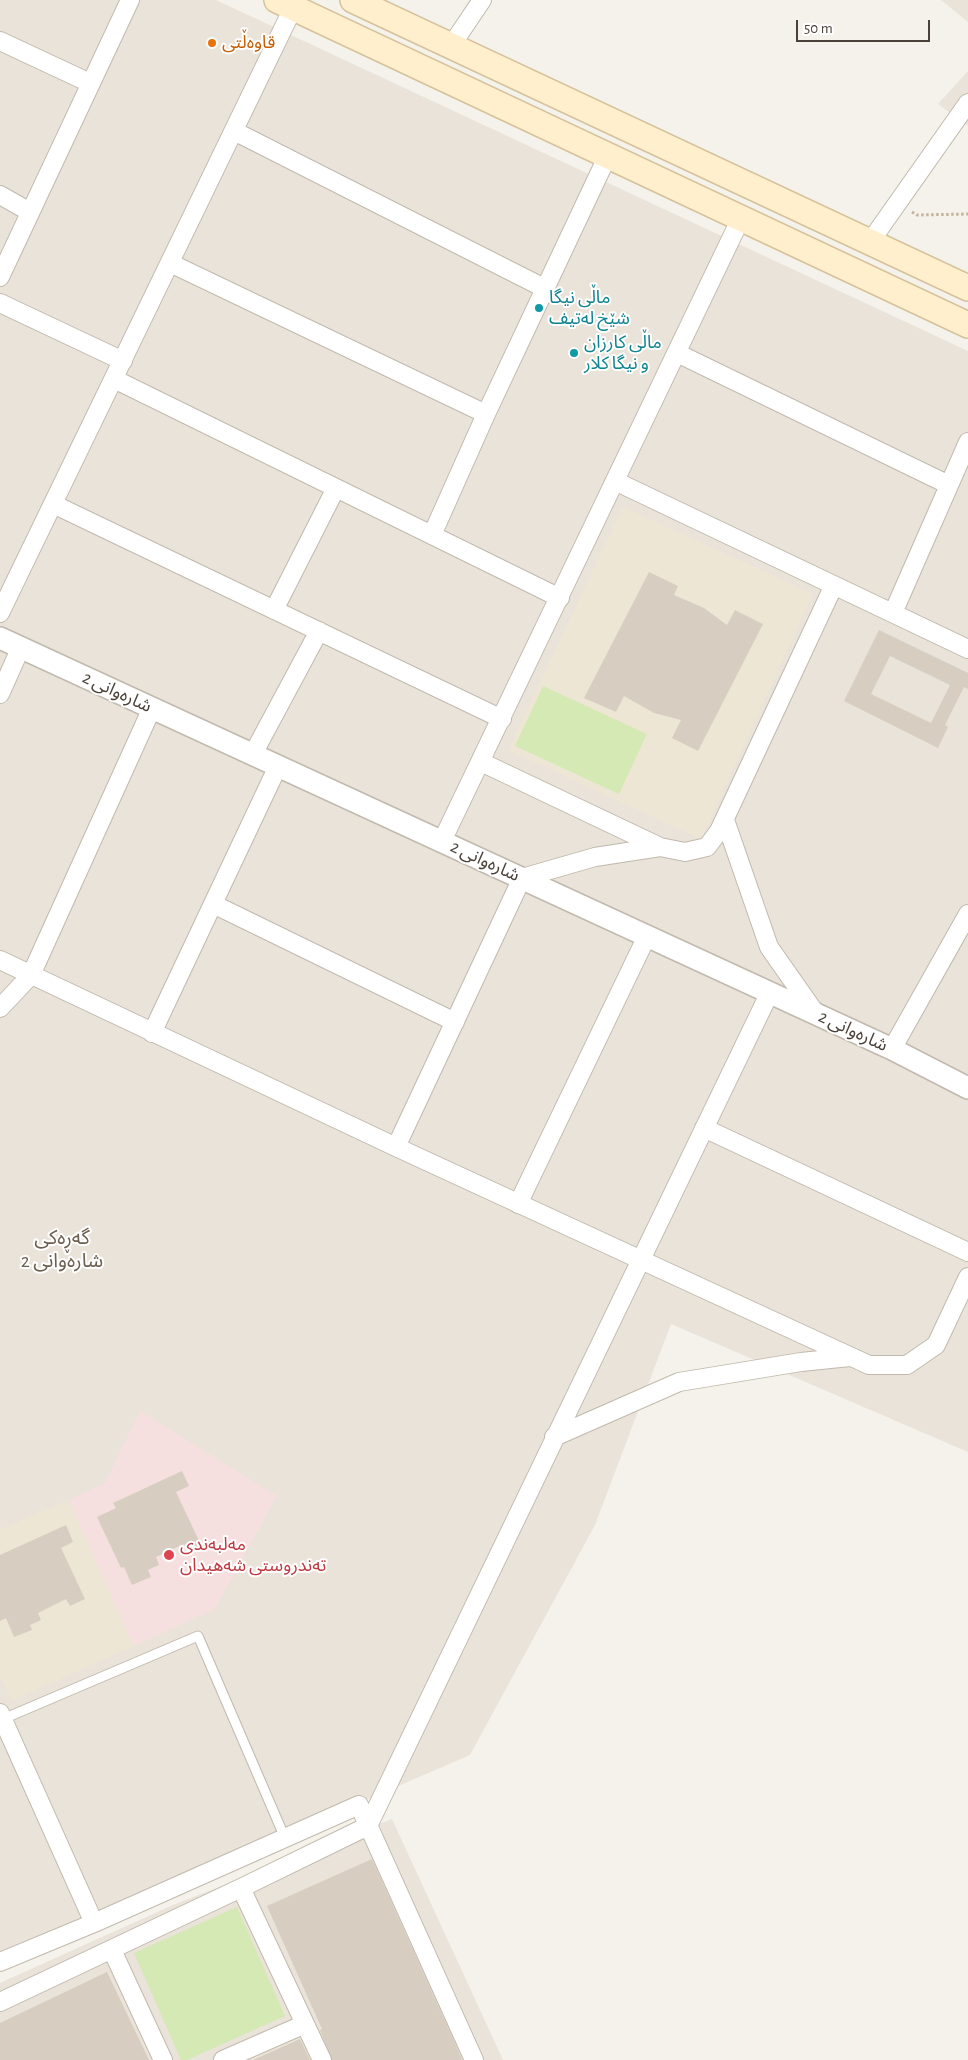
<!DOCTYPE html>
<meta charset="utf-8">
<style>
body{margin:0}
#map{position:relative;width:968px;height:2060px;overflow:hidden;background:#f5f2eb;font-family:"Alegreya Sans",sans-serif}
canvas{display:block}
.scale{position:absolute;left:796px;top:20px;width:134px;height:22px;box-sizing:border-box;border:2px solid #4a4238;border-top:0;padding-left:6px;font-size:15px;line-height:18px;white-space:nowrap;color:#4a4238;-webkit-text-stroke:4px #fff;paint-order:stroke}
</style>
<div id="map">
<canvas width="968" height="2060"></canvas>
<div class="scale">50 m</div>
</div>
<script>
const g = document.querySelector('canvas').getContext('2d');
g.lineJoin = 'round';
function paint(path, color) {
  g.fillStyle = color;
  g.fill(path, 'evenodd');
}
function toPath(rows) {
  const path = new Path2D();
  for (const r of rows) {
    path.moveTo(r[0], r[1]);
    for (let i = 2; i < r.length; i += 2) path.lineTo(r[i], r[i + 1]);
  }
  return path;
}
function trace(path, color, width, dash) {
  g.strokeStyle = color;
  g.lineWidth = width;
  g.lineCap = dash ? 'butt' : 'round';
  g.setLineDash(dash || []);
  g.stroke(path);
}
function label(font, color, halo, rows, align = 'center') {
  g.font = font + ' "Alegreya Sans","Noto Sans Arabic",sans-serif';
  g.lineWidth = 4;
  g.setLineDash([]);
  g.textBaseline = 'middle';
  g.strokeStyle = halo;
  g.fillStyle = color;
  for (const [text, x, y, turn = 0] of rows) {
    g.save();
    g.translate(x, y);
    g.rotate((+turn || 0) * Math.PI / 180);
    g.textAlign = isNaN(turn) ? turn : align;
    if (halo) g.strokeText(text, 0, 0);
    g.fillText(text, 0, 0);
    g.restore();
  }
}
const residential = toPath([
 [0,0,216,0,968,351,968,1452,671,1324,595,1525,470,1755,0,1958],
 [941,0,968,0,968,22],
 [968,71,968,126,938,104],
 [392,1819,503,2060,0,2060,0,1983,173,1905]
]);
const education = toPath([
 [623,507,813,594,701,839,508,750],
 [68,1500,134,1646,12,1700,0,1675,0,1530]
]);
const medical = toPath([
 [140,1411,277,1496,215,1609,134,1646,69,1500,105,1483]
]);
const green = toPath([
 [543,686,647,734,619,794,515,746],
 [237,1907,285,2016,187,2060,181,2060,134,1953]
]);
const building = toPath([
 [649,572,678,586,674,595,704,608,727,625,735,610,763,624,698,751,672,738,681,720,654,713,624,696,616,712,584,698],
 [879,630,968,673,968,689,964,687,945,725,948,727,938,748,844,701],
 [890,656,950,685,931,723,871,694],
 [182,1471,189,1486,176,1492,201,1545,187,1551,184,1544,156,1557,159,1565,148,1570,151,1577,132,1585,124,1567,121,1568,97,1517,116,1508,113,1503],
 [66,1525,73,1542,61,1548,85,1599,70,1606,66,1599,38,1613,41,1620,30,1625,32,1630,14,1637,6,1618,0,1621,0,1555],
 [372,1859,455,2043,462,2060,332,2060,320,2030,322,2029,267,1906],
 [107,1972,149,2060,0,2060,0,2023],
 [300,2039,310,2060,253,2060]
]);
const path = toPath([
 [912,212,917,215,968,214]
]);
const service = toPath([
 [3,1719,198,1636,285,1838]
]);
const minor = toPath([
 [0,41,90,83],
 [451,46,482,0],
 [234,131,544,288],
 [0,195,30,212],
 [870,242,968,103],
 [170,263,486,414],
 [0,277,130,0],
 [0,303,123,361],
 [677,353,949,485],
 [114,379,560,598],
 [615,481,968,649],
 [53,504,502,719],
 [432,535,486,414,608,155],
 [274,610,336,488],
 [0,613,293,8],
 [893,613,968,442],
 [0,694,21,647],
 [253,754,319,631],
 [481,762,660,847,685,852,707,847,719,831,834,585],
 [725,820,769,947,816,1014],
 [442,841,741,218],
 [213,904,455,1022],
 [0,960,396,1147,869,1365,907,1365,936,1345,968,1277],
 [0,1008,31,975,152,708],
 [152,1033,278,766],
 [892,1049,968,914],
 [704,1128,968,1252],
 [396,1147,522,878,595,857,660,847],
 [518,1204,647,936],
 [554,1437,679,1382,801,1362,850,1357],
 [0,1713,94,1923],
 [241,1888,322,2060],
 [112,1950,163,2060],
 [0,1962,94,1923,359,1805,474,2060],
 [0,2002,241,1888,368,1826,770,992],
 [223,2060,305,2024]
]);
const tertiary = toPath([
 [0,638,892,1049,968,1088]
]);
const secondary = toPath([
 [277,0,968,325],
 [353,0,968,288]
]);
const markers = [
 [212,43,5,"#e8710a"],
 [539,308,5,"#0f9aa8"],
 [574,353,5,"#0f9aa8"],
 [169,1555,6,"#e0444e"]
];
const foodNames = [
 ["قاوەڵتی",222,43]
];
const cultureNames = [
 ["ماڵی نیگا",549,298],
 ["شێخ لەتیف",549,319],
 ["ماڵی کارزان",584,343],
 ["و نیگا کلار",584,364]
];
const streetNames = [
 ["شارەوانی 2",117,692,25],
 ["شارەوانی 2",485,861,25],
 ["شارەوانی 2",853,1031,25]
];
const healthNames = [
 ["مەلبەندی",180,1545],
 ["تەندروستی شەهیدان",180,1566]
];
const quarterNames = [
 ["گەڕەکی",62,1238],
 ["شارەوانی 2",62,1261]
];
paint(residential, '#e9e3d9');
paint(education, '#eee6d5');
paint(medical, '#f6e0df');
paint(green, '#d5e9b4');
paint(building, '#d7cdc0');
trace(service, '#c1b9ad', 11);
trace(minor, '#c1b9ad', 20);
trace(tertiary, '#c1b9ad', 24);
trace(secondary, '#d5c29a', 28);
trace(path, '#c3b49e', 3, [2.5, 2.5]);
trace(service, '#fff', 9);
trace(minor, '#fff', 18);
trace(tertiary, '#fff', 21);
trace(secondary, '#ffefcc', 25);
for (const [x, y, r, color] of markers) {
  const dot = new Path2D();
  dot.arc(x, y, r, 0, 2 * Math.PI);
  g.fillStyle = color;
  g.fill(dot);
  trace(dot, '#fff', 2);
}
label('18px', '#c56008', '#fff', foodNames, 'left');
label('18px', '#0d838f', '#fff', cultureNames, 'left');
label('18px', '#4a4238', '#fff', streetNames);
label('18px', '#be3a42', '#fff', healthNames, 'left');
label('20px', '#6d5f4f', '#fff', quarterNames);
</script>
